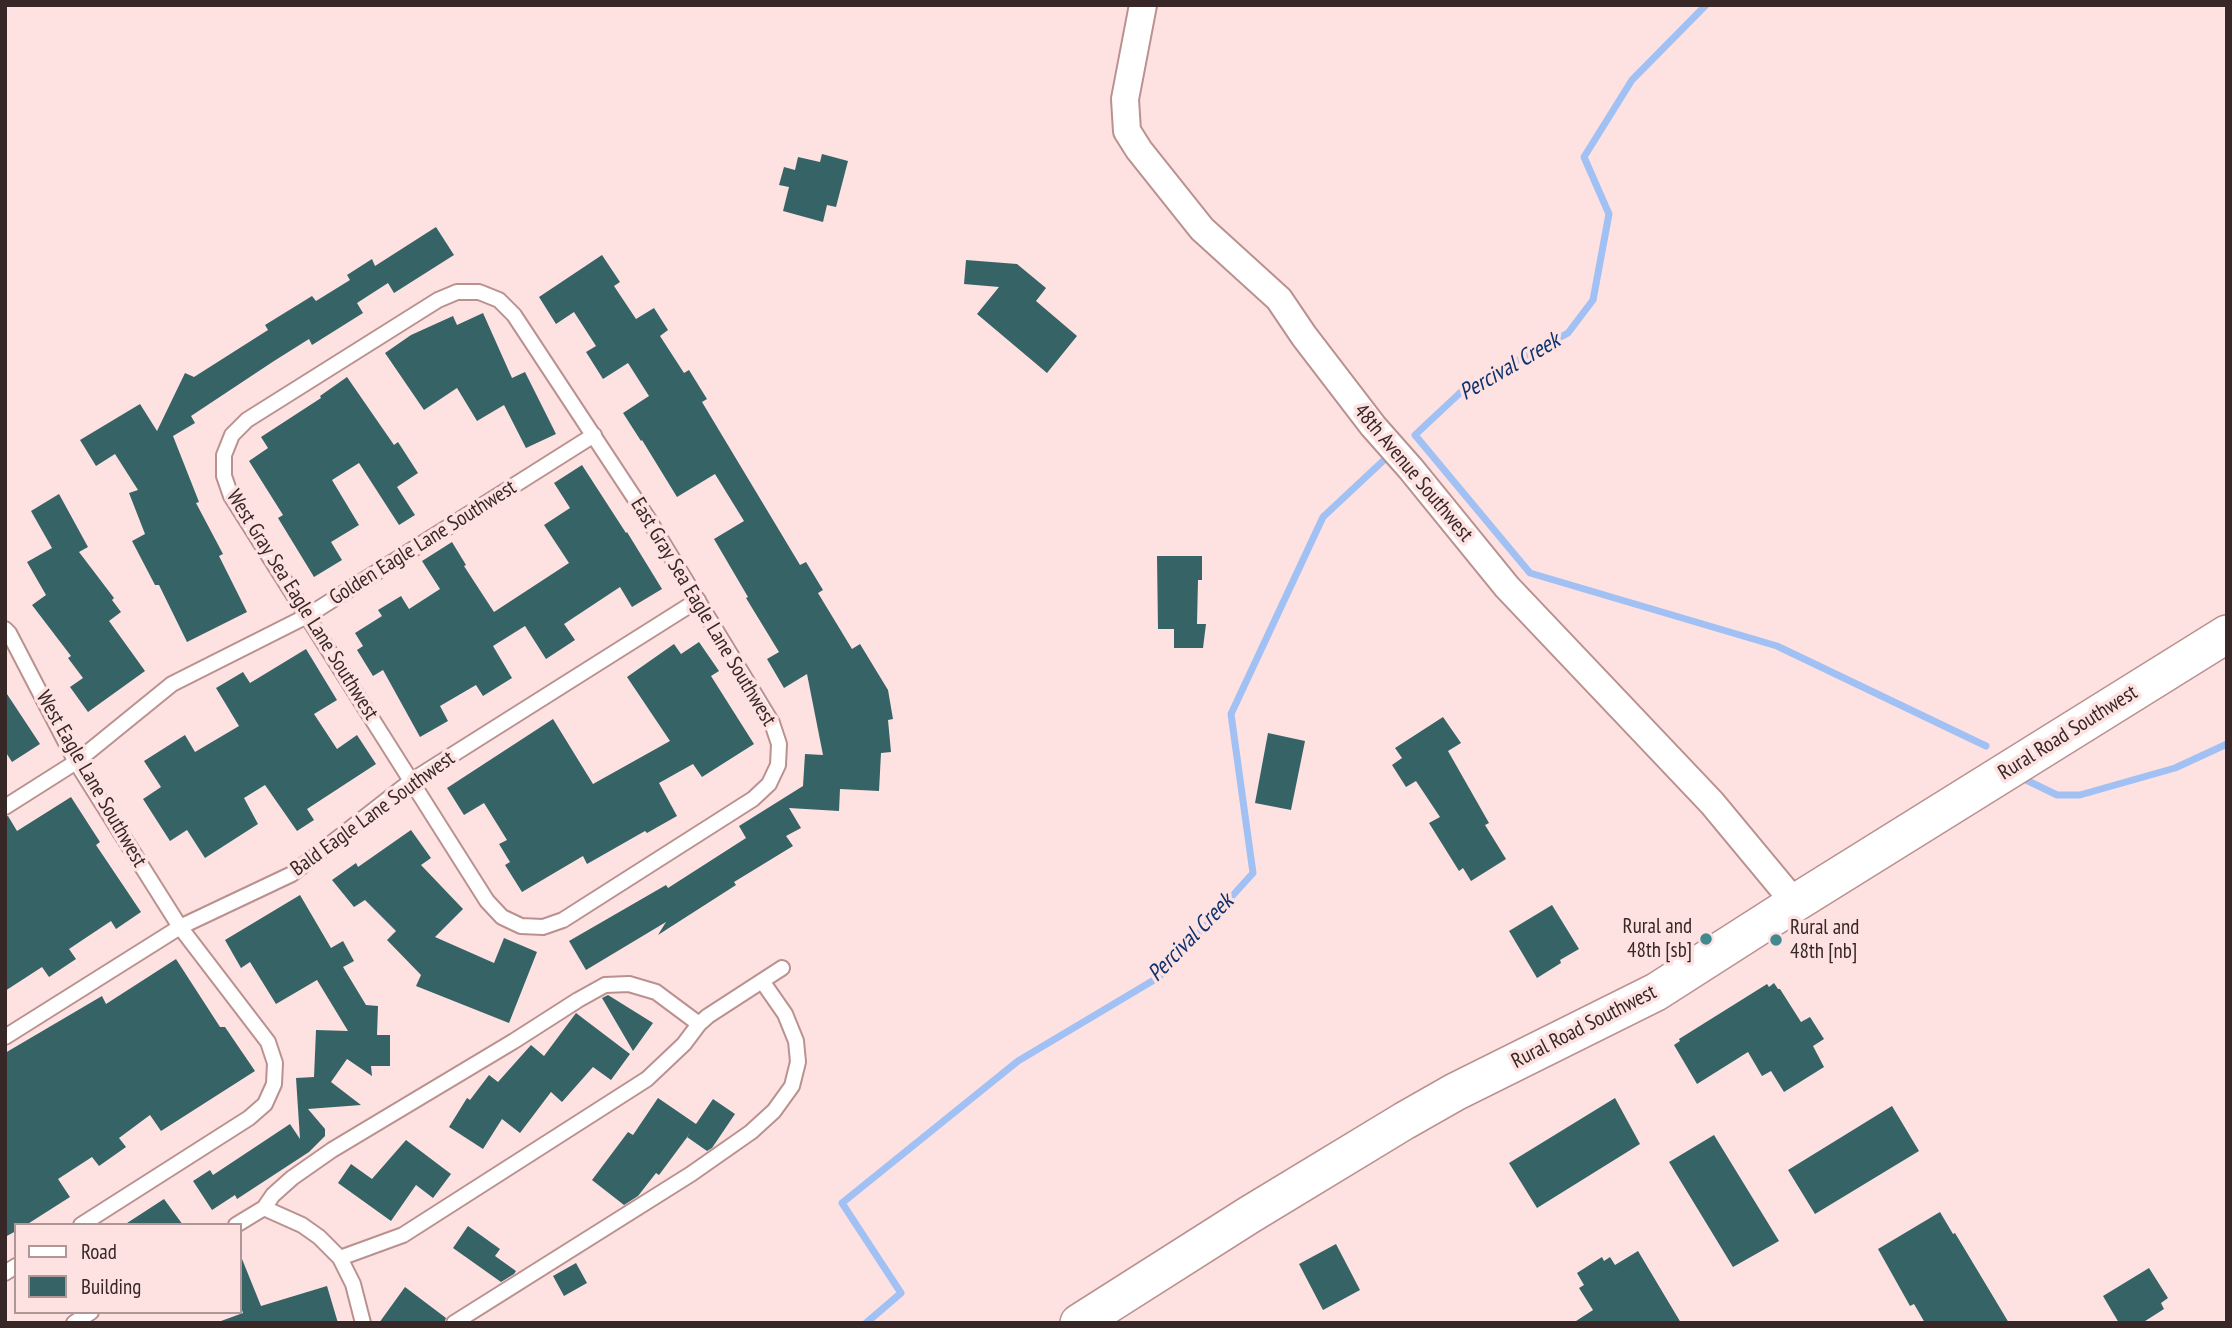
<!DOCTYPE html>
<style>
body{margin:0}
#map{position:relative;width:2232px;height:1328px;overflow:hidden;background:#fde2e1;font-family:"PT Sans Narrow",sans-serif}
canvas{display:block}
.frame{position:absolute;inset:0;border:7px solid #372726;pointer-events:none}
.legend{position:absolute;left:14px;top:1223px;width:228px;height:91px;box-sizing:border-box;background:#fde2e1;border:2px solid #ae9796;margin:0;padding:9px 12px;list-style:none;font-size:21px;color:#372726}
.legend li{display:flex;align-items:center;gap:14px;height:35px}
.legend b{width:35px;border:2px solid #ae9796}
</style>
<div id="map">
<canvas width="2232" height="1328"></canvas>
<div class="frame"></div>
<ul class="legend">
<li><b style="height:9px;background:#fff"></b>Road</li>
<li><b style="height:19px;background:#366366"></b>Building</li>
</ul>
</div>
<script>
const g = document.querySelector('canvas').getContext('2d');
g.lineJoin = 'round';
function toPath(rows) {
  const path = new Path2D();
  for (const r of rows) {
    path.moveTo(r[0], r[1]);
    for (let i = 2; i < r.length; i += 2) path.lineTo(r[i], r[i + 1]);
  }
  return path;
}
function trace(path, color, width, dash) {
  g.strokeStyle = color;
  g.lineWidth = width;
  g.lineCap = dash ? 'butt' : 'round';
  g.setLineDash(dash || []);
  g.stroke(path);
}
function paint(path, color) {
  g.fillStyle = color;
  g.fill(path, 'evenodd');
}
function label(font, color, halo, rows, align = 'center') {
  g.font = font + ' "PT Sans Narrow",sans-serif';
  g.lineWidth = 7;
  g.setLineDash([]);
  g.textBaseline = 'middle';
  g.strokeStyle = halo;
  g.fillStyle = color;
  for (const [text, x, y, turn = 0] of rows) {
    g.save();
    g.translate(x, y);
    g.rotate((+turn || 0) * Math.PI / 180);
    g.textAlign = isNaN(turn) ? turn : align;
    if (halo) g.strokeText(text, 0, 0);
    g.fillText(text, 0, 0);
    g.restore();
  }
}
const stream = toPath([
 [1706,5,1632,80,1584,157,1609,214,1593,300,1568,333,1462,391,1415,435,1530,573,1777,646,1986,746],
 [2024,779,2057,795,2080,795,2175,768,2227,744],
 [866,1323,901,1293,842,1203,1018,1061,1159,977,1253,873,1231,714,1323,517,1384,460]
]);
const building = toPath([
 [822,154,848,161,836,207,827,205,823,222,783,211,789,187,779,185,784,167,795,170,798,157,820,162],
 [436,227,454,255,394,293,388,283,357,303,363,313,312,345,309,339,274,361,191,416,195,423,173,436,199,502,196,503,223,554,219,556,247,612,187,642,159,585,155,585,132,541,145,534,129,493,138,490,115,454,96,466,80,440,140,404,157,431,185,373,194,377,268,330,265,325,312,296,316,301,350,280,347,275,372,259,375,266],
 [602,255,620,282,614,286,636,319,654,308,668,330,660,336,684,373,689,370,707,399,702,402,800,565,806,562,823,590,818,593,852,649,860,644,888,690,893,719,888,720,891,752,881,753,879,791,840,789,839,811,789,808,801,828,786,836,793,846,734,882,736,885,658,935,666,922,586,970,569,941,666,885,668,888,746,838,739,826,803,786,805,754,823,755,807,674,784,688,767,659,779,652,746,598,748,597,714,539,744,521,715,474,677,497,642,440,641,441,623,413,649,396,628,363,603,379,586,352,596,346,574,312,556,324,539,297],
 [966,260,1017,264,1046,288,1036,301,1077,336,1047,373,977,314,999,287,964,284],
 [483,313,512,378,525,372,556,434,526,448,504,405,477,421,457,388,424,410,385,353,411,335,453,316,457,325],
 [347,377,394,445,398,442,418,473,397,487,415,515,399,525,359,463,332,480,359,525,331,542,342,560,314,577,278,518,283,515,249,461,268,448,261,437,321,398,320,396],
 [582,465,626,533,627,532,662,589,632,607,620,587,564,624,575,640,546,659,525,626,493,646,512,678,483,696,476,685,440,706,448,721,420,737,383,670,373,676,357,650,363,646,355,633,382,616,378,610,401,596,409,609,440,589,422,561,452,542,466,565,464,566,494,612,569,563,544,525,570,508,554,483],
 [59,494,88,547,79,552,114,598,112,600,121,612,109,621,145,671,88,712,70,687,83,678,68,658,71,656,32,605,46,595,27,562,52,548,31,511],
 [1157,556,1202,556,1202,580,1198,580,1197,624,1206,624,1203,648,1174,648,1174,629,1158,629],
 [699,642,719,671,711,676,754,744,702,777,693,764,659,783,677,816,647,833,645,831,587,864,583,856,522,892,505,865,510,862,499,844,507,840,484,803,464,815,447,788,553,719,593,784,670,741,627,677,674,644,681,654],
 [306,649,337,700,314,714,337,749,357,735,376,764,307,809,314,820,297,831,265,785,244,798,258,824,205,858,187,830,170,841,143,799,161,787,144,761,185,735,195,752,239,726,216,688,243,672,250,683],
 [5,691,40,744,12,762,5,751],
 [1443,717,1461,743,1448,751,1489,823,1485,825,1506,859,1471,881,1463,868,1459,871,1429,823,1440,817,1416,781,1406,787,1392,765,1402,758,1395,748],
 [1268,733,1305,741,1291,810,1255,803],
 [71,797,100,842,96,845,141,912,116,929,111,921,69,949,76,959,49,977,42,967,5,991,5,817,8,816,17,831],
 [411,830,431,858,421,865,463,909,435,937,494,963,504,938,537,952,509,1023,416,986,421,975,387,940,396,931,365,900,354,907,332,880,356,863,358,867],
 [300,895,331,948,343,941,354,961,343,967,366,1005,378,1006,377,1035,390,1035,390,1066,371,1066,372,1076,347,1059,331,1082,361,1105,308,1109,325,1129,325,1136,309,1152,237,1199,235,1195,212,1210,193,1181,210,1170,213,1175,290,1124,300,1139,296,1078,314,1077,316,1030,348,1031,317,980,276,1004,250,962,241,968,225,940],
 [1552,905,1579,949,1560,960,1561,963,1537,978,1509,931],
 [176,959,220,1027,225,1027,255,1071,161,1131,150,1115,119,1138,126,1147,99,1166,92,1157,58,1179,70,1197,26,1225,16,1225,16,1231,5,1237,5,1053,102,996,106,1004],
 [1774,983,1778,989,1780,989,1801,1022,1810,1017,1824,1039,1813,1046,1824,1067,1784,1092,1771,1071,1762,1076,1748,1052,1697,1084,1674,1045,1680,1041,1679,1039,1767,984,1769,987],
 [608,995,653,1023,633,1051,602,998],
 [576,1013,630,1054,611,1080,593,1067,562,1102,551,1092,520,1133,502,1119,483,1149,449,1127,467,1098,470,1100,489,1075,498,1082,531,1045,544,1056],
 [658,1098,696,1124,713,1099,735,1114,712,1148,707,1151,687,1137,691,1132,659,1175,656,1173,638,1196,624,1205,592,1180,628,1132,633,1135],
 [1615,1098,1640,1144,1537,1208,1509,1163],
 [1892,1106,1919,1151,1815,1214,1788,1170],
 [1714,1135,1779,1241,1733,1267,1669,1162],
 [406,1140,451,1174,433,1198,416,1185,391,1221,338,1183,351,1164,372,1179],
 [164,1199,183,1225,124,1225],
 [1940,1212,1953,1234,1955,1233,2009,1323,1925,1323,1914,1304,1910,1306,1878,1249],
 [468,1226,500,1249,495,1256,516,1271,514,1274,501,1282,453,1248],
 [1336,1244,1360,1290,1323,1310,1299,1264],
 [1638,1251,1681,1323,1573,1323,1593,1310,1579,1288,1584,1285,1577,1273,1602,1257,1604,1261,1610,1257,1615,1265],
 [240,1254,261,1306,327,1286,338,1323,222,1323,221,1321,243,1313,240,1304],
 [576,1263,587,1283,564,1296,553,1276],
 [2149,1268,2168,1298,2161,1303,2164,1309,2142,1323,2119,1323,2103,1296],
 [405,1287,446,1318,444,1323,379,1323]
]);
const lane = toPath([
 [457,292,479,292,499,300,514,315,647,517,772,723,779,744,778,765,769,784,753,799,563,920,543,927,521,926,502,917,487,901,231,496,224,476,224,455,232,435,247,420,438,300,457,292],
 [5,629,9,633,76,762,180,927,268,1042,275,1063,274,1084,265,1104,249,1118,81,1225],
 [5,807,76,762,172,684,307,616,594,435],
 [5,1037,180,927,292,874,411,781,698,600],
 [264,1208,302,1225,319,1237,340,1258,353,1284,363,1323],
 [236,1225,264,1208,273,1195,292,1178,332,1150,514,1041,578,1000,605,985,629,984,656,992,699,1024],
 [340,1258,403,1235,647,1079,684,1044,699,1024,708,1016,782,968],
 [5,1273,16,1266],
 [74,1323,91,1312],
 [454,1323,691,1174,751,1132,774,1111,792,1086,798,1062,796,1041,785,1014,762,981]
]);
const street = toPath([
 [1143,5,1125,99,1127,131,1139,150,1202,229,1279,299,1304,336,1373,426,1411,469,1507,587,1712,803,1795,903]
]);
const secondary = toPath([
 [1079,1323,1249,1215,1404,1121,1455,1092,1656,992,1795,903,2227,634]
]);
const markers = [
 [1706,939,7,"#41898e"],
 [1776,940,7,"#41898e"]
];
const streetNames = [
 ["48th Avenue Southwest",1413,473,50],
 ["Golden Eagle Lane Southwest",423,543,-32],
 ["West Gray Sea Eagle Lane Southwest",302,605,58],
 ["East Gray Sea Eagle Lane Southwest",703,612,59],
 ["Rural Road Southwest",2068,733,-32],
 ["West Eagle Lane Southwest",91,779,60],
 ["Bald Eagle Lane Southwest",373,814,-36],
 ["Rural Road Southwest",1584,1027,-27]
];
const poiNames = [
 ["Rural and",1692,927],
 ["48th [sb]",1692,951],
 ["Rural and",1790,928,"left"],
 ["48th [nb]",1790,952,"left"]
];
const waterNames = [
 ["Percival Creek",1510,367,-30],
 ["Percival Creek",1191,938,-46]
];
trace(stream, '#a1c1f5', 7);
paint(building, '#366366');
trace(lane, '#bb9190', 18);
trace(street, '#bb9190', 30);
trace(secondary, '#bb9190', 40);
trace(lane, '#fff', 14);
trace(street, '#fff', 26);
trace(secondary, '#fff', 37);
for (const [x, y, r, color] of markers) {
  const dot = new Path2D();
  dot.arc(x, y, r, 0, 2 * Math.PI);
  g.fillStyle = color;
  g.fill(dot);
  trace(dot, '#fde2e1', 2.5);
}
label('21px', '#372726', '#fde2e1', streetNames);
label('21px', '#372726', '#fde2e1', poiNames, 'right');
label('italic 23px', '#0f326e', '#fde2e1', waterNames);
</script>
